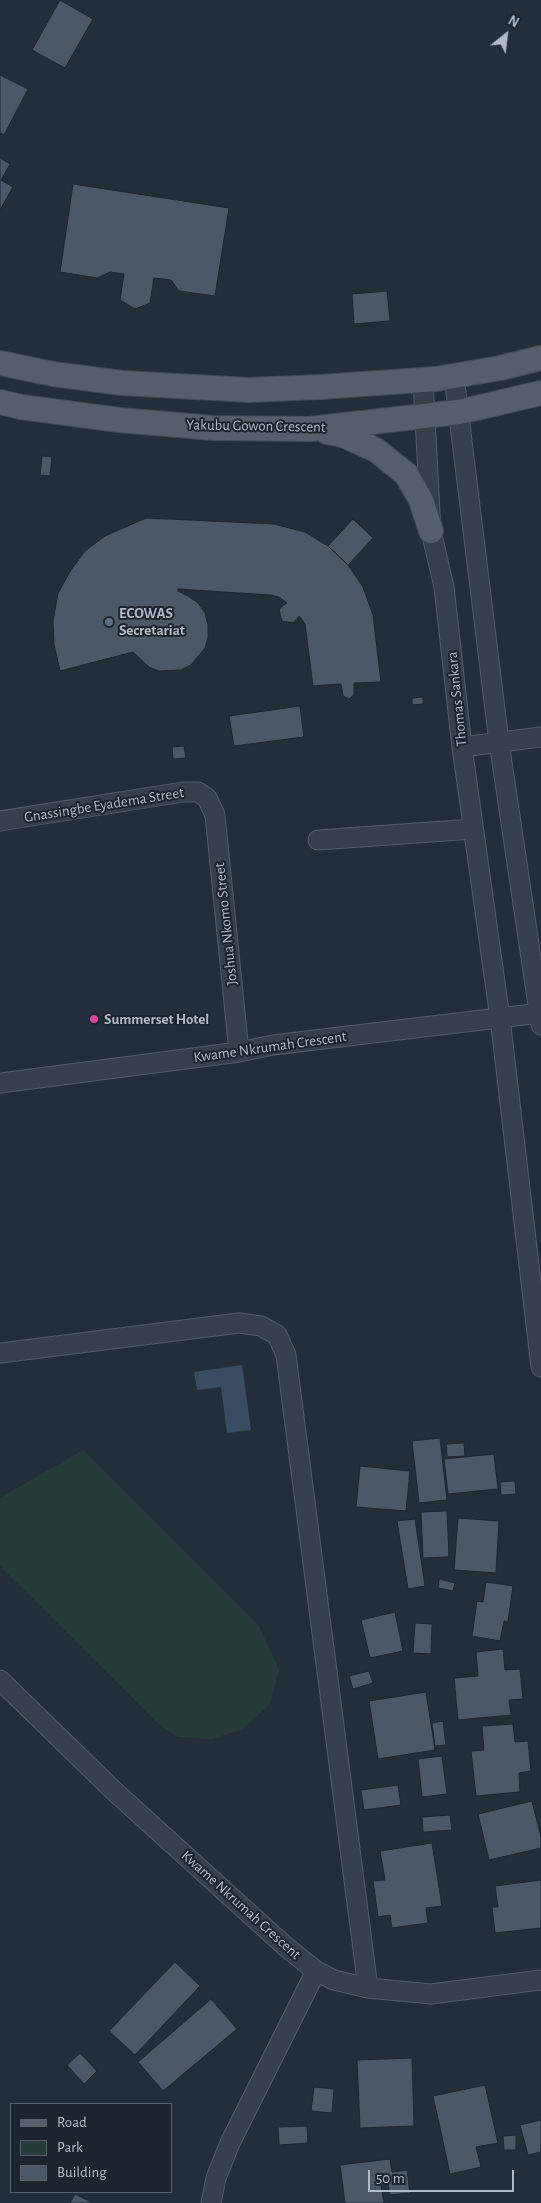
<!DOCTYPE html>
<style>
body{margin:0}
#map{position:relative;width:541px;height:2203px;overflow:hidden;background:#242e39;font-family:"Alegreya Sans",sans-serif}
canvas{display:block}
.legend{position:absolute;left:10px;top:2103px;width:162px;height:90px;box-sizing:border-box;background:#1c242e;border:1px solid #58606a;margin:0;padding:6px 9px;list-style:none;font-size:15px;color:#b2bac5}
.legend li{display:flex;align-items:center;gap:10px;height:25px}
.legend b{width:25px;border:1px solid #58606a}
.north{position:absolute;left:481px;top:10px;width:50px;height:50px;-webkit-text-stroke:4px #1c242e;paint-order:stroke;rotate:29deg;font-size:14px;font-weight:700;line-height:20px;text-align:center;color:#b2bac5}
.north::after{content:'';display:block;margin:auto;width:18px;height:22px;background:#b2bac5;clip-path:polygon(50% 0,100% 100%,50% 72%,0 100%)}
.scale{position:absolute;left:368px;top:2170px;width:146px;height:22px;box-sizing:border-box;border:2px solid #b2bac5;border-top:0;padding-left:6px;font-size:15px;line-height:18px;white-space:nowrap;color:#b2bac5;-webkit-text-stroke:4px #1c242e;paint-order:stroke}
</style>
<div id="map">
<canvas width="541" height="2203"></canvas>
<ul class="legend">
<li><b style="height:6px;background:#555e6a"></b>Road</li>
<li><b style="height:14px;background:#273b3b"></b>Park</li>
<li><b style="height:14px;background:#4c5865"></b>Building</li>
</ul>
<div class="north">N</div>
<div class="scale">50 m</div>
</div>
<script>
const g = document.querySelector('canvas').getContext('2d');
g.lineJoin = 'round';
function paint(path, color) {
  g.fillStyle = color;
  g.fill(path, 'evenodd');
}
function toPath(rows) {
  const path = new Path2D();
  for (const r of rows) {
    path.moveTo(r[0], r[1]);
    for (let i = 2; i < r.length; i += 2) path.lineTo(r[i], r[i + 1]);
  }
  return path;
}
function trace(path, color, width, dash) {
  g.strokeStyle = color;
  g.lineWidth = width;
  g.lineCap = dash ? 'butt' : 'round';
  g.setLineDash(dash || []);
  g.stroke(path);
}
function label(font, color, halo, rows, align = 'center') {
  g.font = font + ' "Alegreya Sans",sans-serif';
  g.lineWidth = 4;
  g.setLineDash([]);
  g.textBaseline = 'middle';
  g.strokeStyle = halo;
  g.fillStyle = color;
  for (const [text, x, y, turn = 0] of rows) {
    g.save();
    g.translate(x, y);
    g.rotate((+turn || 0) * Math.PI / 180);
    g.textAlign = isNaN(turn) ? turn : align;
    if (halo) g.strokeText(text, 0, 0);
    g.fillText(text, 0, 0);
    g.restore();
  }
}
const green = toPath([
 [83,1450,259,1626,279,1670,270,1704,243,1729,212,1739,179,1737,162,1727,0,1566,0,1498]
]);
const water = toPath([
 [242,1365,251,1430,227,1433,221,1387,197,1390,194,1372]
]);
const building = toPath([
 [60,0,93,19,65,68,32,50,60,0],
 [0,75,28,89,4,135,0,133,0,75],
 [0,158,10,164,1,180,13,187,0,210,0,158],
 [73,184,229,208,215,296,179,291,171,280,154,278,150,303,135,309,120,300,124,274,110,272,97,278,60,272,73,184],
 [387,291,390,321,354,324,352,294,387,291],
 [42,456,52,457,50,476,40,475,42,456],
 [146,518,274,524,305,532,328,546,348,565,363,587,373,615,381,682,354,683,354,695,349,699,343,696,341,684,313,686,305,624,299,616,293,623,282,621,279,610,282,606,287,603,279,597,271,595,178,589,178,591,188,596,198,603,205,613,208,625,208,637,205,648,191,665,181,670,159,671,149,667,133,652,60,671,54,644,53,621,58,593,71,570,85,551,105,536,146,518],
 [353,519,373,538,348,565,328,546,353,519],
 [423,697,423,704,412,705,412,698,423,697],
 [300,706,304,737,234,746,229,716,300,706],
 [184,746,186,758,173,759,172,747,184,746],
 [440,1438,447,1500,419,1503,412,1441,440,1438],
 [464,1443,465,1456,447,1457,446,1444,464,1443],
 [494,1454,498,1489,448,1494,444,1459,494,1454],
 [360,1466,410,1471,406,1511,356,1507,360,1466],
 [515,1481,516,1494,501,1495,500,1482,515,1481],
 [447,1511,449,1557,423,1558,421,1512,447,1511],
 [458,1518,499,1521,496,1573,454,1570,458,1518],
 [415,1519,425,1586,408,1589,397,1521,415,1519],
 [439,1579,455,1583,453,1591,438,1588,439,1579],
 [486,1582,513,1586,508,1622,504,1621,500,1641,472,1636,477,1601,483,1602,486,1582],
 [395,1612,403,1651,370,1658,361,1620,395,1612],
 [415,1623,432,1624,431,1654,413,1653,415,1623],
 [503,1649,505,1670,520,1669,523,1699,509,1700,511,1715,458,1720,454,1678,478,1676,476,1652,503,1649],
 [369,1671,373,1683,353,1689,349,1676,369,1671],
 [426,1692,435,1750,378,1759,369,1701,426,1692],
 [443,1721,446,1745,435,1746,432,1723,443,1721],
 [513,1724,515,1742,528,1741,531,1771,519,1773,520,1792,476,1796,471,1751,484,1750,482,1726,513,1724],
 [442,1756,447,1794,422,1797,418,1759,442,1756],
 [398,1785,401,1805,364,1810,361,1790,398,1785],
 [532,1801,541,1837,541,1848,489,1860,478,1814,532,1801],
 [450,1815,452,1830,423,1832,422,1817,450,1815],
 [432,1843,442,1906,426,1908,428,1923,392,1928,390,1915,378,1917,373,1881,385,1880,380,1851,432,1843],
 [541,1880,541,1928,495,1933,492,1907,498,1907,495,1886,541,1880],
 [175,1962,200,1986,135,2055,109,2031,175,1962],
 [211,1999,237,2029,163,2091,138,2062,211,1999],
 [80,2053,97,2071,84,2084,67,2065,80,2053],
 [412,2058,414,2126,360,2128,357,2060,412,2058],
 [485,2085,498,2143,476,2147,481,2167,450,2174,433,2096,485,2085],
 [314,2087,334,2089,332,2113,311,2111,314,2087],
 [541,2120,541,2152,528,2155,520,2125,541,2120],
 [307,2126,308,2143,279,2145,278,2127,307,2126],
 [516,2135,516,2150,504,2150,503,2136,516,2135],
 [390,2159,392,2172,407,2170,410,2193,390,2195,388,2184,381,2185,384,2203,345,2203,340,2165,390,2159],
 [75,2194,93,2203,70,2203,75,2194]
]);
const minor = toPath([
 [454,376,499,742,541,1025],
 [423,380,431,531,444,587,462,747,500,1018,541,1367],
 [462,747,541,737],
 [0,821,183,792,198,792,207,798,215,815,239,1052],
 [318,840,473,829],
 [0,1083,239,1052,273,1045,541,1013],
 [0,1353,239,1323,261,1326,277,1335,286,1355,368,1988],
 [0,1680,113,1790,285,1946,316,1971,334,1980,368,1988,431,1994,541,1980],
 [211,2203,216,2178,230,2143,316,1971]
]);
const major = toPath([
 [0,363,53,374,122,383,249,390,320,387,436,379,500,368,541,358],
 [0,402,21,407,119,420,213,428,310,429,459,412,541,393],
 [327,432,343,435,376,450,406,474,421,500,431,531]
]);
const markers = [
 [109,622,5,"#5c6f8a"],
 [94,1019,5,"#d1479c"]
];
const streetNames = [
 ["Yakubu Gowon Crescent",256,426,1],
 ["Thomas Sankara",457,699,-96],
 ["Gnassingbe Eyadema Street",104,805,-9],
 ["Joshua Nkomo Street",226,924,-96],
 ["Kwame Nkrumah Crescent",270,1047,-8],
 ["Kwame Nkrumah Crescent",241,1905,42]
];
const poiNames = [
 ["ECOWAS",119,613],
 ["Secretariat",119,630],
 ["Summerset Hotel",104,1019]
];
paint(green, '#273b3b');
paint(water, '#3a4c61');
paint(building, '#4c5865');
trace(building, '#1e2630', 1);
trace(minor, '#555d67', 21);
trace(major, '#434b55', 26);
trace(minor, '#373f4a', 19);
trace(major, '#555e6a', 24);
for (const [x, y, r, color] of markers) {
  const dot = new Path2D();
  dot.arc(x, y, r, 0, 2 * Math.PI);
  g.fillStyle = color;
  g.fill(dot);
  trace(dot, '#1c242e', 2);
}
label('15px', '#b2bac5', '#1c242e', streetNames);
label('bold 15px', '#b2bac5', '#1c242e', poiNames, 'left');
</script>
